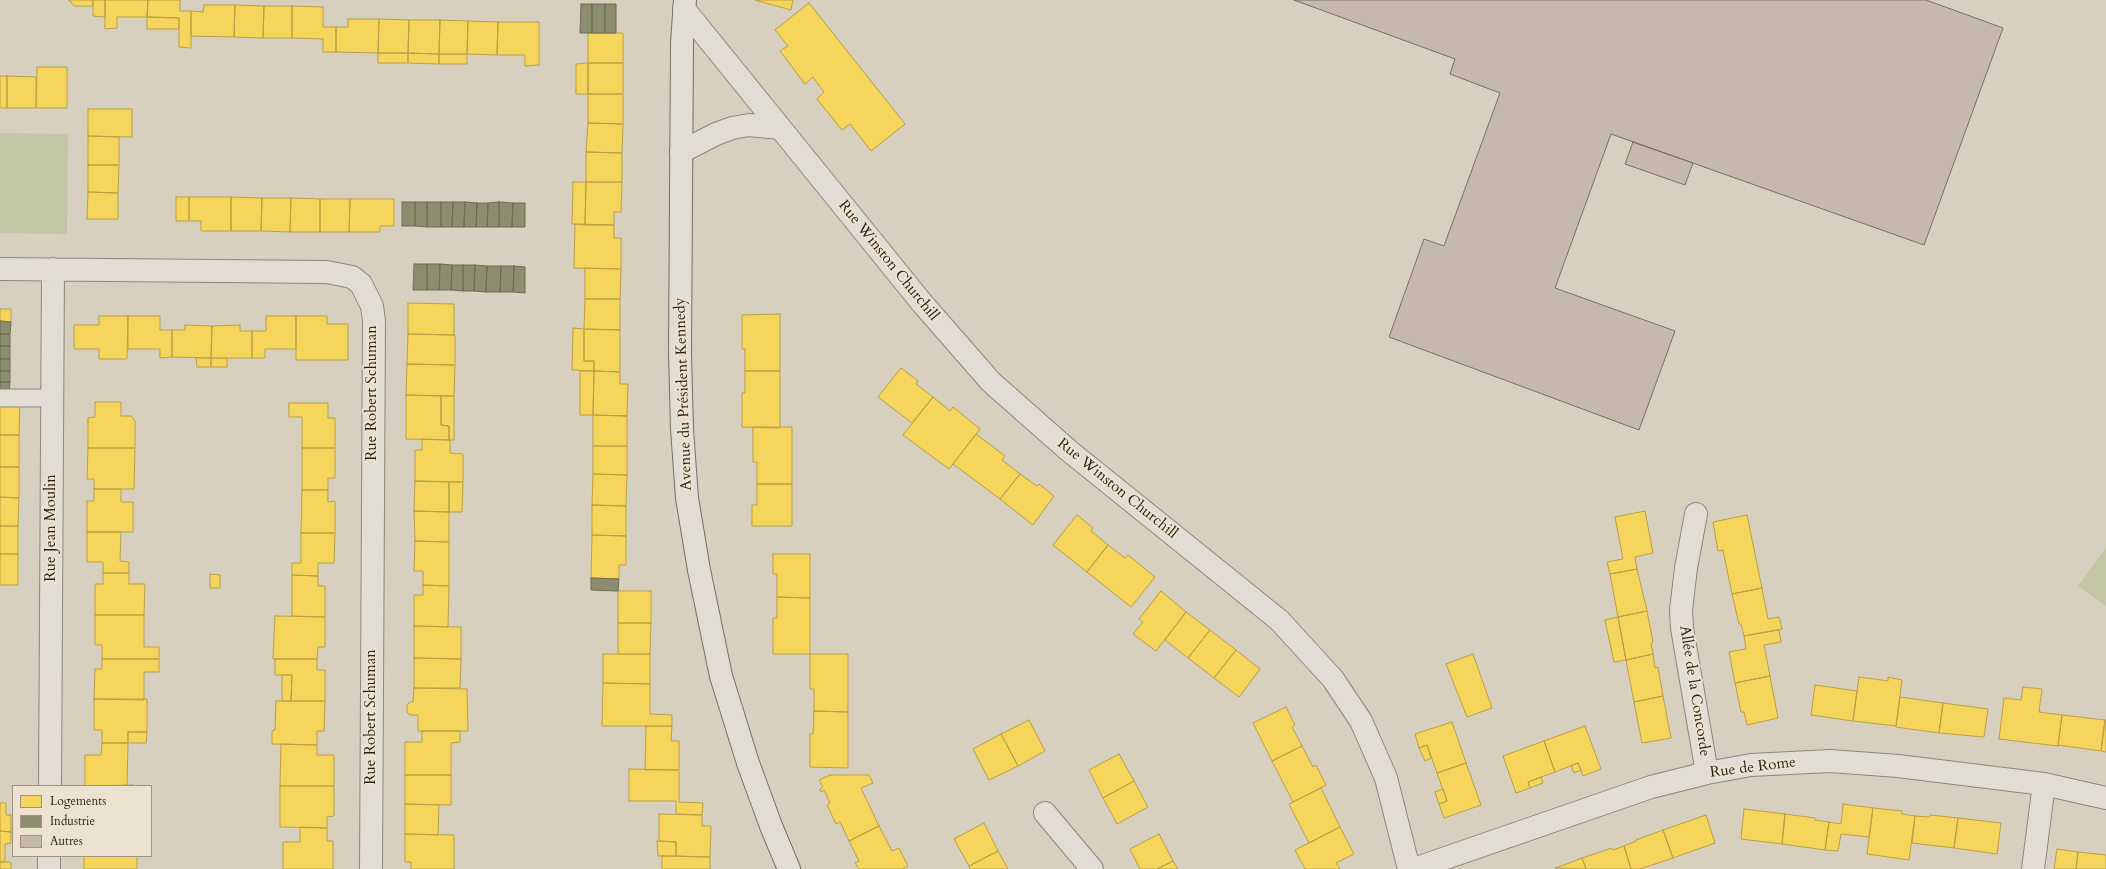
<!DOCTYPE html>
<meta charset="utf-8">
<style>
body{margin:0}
#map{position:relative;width:2106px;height:869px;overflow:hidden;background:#d7d0bf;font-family:Cardo,serif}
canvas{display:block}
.legend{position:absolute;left:12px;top:785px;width:140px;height:72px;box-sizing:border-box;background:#ece2cf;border:1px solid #9f9484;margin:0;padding:5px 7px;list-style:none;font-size:12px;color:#2b2013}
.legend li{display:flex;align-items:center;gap:8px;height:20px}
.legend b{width:20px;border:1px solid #9f9484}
</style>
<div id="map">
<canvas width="2106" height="869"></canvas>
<ul class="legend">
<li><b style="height:11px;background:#f6d55c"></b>Logements</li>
<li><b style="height:11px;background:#8c8c6e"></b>Industrie</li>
<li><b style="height:11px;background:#c6b8ad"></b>Autres</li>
</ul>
</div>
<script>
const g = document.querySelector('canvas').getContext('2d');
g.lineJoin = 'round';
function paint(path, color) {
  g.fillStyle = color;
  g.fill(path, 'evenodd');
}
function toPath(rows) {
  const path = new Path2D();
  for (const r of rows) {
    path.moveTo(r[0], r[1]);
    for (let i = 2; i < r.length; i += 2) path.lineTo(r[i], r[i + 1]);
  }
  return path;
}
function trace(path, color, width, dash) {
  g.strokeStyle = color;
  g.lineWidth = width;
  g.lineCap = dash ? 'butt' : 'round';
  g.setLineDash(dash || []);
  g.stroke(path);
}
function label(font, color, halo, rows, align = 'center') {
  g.font = font + ' Cardo,serif';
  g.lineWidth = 4;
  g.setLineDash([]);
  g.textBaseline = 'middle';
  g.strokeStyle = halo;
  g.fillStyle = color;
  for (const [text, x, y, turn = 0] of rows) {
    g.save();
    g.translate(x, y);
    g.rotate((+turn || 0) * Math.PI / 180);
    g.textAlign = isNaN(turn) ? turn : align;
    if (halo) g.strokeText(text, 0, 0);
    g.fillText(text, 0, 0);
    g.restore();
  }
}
const green = toPath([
 [0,133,68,134,67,234,0,233],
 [2106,548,2106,606,2078,586]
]);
const homes = toPath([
 [69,0,93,0,93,6,74,6,69,0],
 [93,0,105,0,105,17,93,16,93,0],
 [105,0,148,0,147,17,117,17,117,28,105,29,105,0],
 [148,0,180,0,180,11,191,11,191,48,179,47,179,18,147,17,148,0],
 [755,0,793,0,791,10,755,0],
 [809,3,905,124,871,151,850,124,842,130,817,99,824,92,813,77,805,84,780,51,788,46,775,30,809,3],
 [204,5,235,5,234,37,191,36,191,11,203,12,204,5],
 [235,5,264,6,263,38,234,37,235,5],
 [264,6,292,6,292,38,263,38,264,6],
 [292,6,323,7,323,27,336,27,336,52,323,52,323,39,292,38,292,6],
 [147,17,179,18,179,29,147,29,147,17],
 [348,19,379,19,378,53,336,52,336,27,348,27,348,19],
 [379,19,409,20,408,53,378,53,379,19],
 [409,20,440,20,439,54,408,53,409,20],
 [440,20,468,21,467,54,439,54,440,20],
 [468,21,498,22,497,55,467,54,468,21],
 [498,22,539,22,539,65,525,66,525,55,497,55,498,22],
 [588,33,623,33,623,63,588,63,588,33],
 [378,53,408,53,408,63,378,63,378,53],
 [408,53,439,54,439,64,408,63,408,53],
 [439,54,467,54,467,64,439,64,439,54],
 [588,63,623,63,623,94,588,94,588,63],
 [588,63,588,94,576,94,576,64,588,63],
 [37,67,67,67,67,108,36,108,37,67],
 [0,76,7,76,7,108,0,108,0,76],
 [7,76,36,77,36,108,7,108,7,76],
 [588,94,623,94,623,124,588,123,588,94],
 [88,109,132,109,132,137,88,136,88,109],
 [588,123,623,124,622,153,586,152,588,123],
 [88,136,119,137,119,165,88,165,88,136],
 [586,152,622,153,622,182,586,182,586,152],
 [88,165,119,165,118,193,88,192,88,165],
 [573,182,586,182,585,225,572,224,573,182],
 [586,182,622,182,621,212,614,212,614,225,585,225,586,182],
 [88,192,118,193,118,219,87,219,88,192],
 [176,197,189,197,189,221,176,221,176,197],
 [189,197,231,197,231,231,201,231,201,221,189,221,189,197],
 [231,197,262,198,261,231,231,231,231,197],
 [262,198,291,198,290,232,261,231,262,198],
 [291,198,320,199,320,232,290,232,291,198],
 [320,199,350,199,349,232,320,232,320,199],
 [350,199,394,199,394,226,380,226,380,232,349,232,350,199],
 [575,224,614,225,614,238,621,238,621,269,574,268,575,224],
 [585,268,621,269,620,299,585,299,585,268],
 [585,299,620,299,620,330,584,329,585,299],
 [408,303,454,304,454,335,408,334,408,303],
 [0,309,11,309,11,322,0,321,0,309],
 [780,314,780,371,745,371,745,349,742,349,742,315,780,314],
 [99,316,128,316,127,359,99,359,99,349,74,349,74,325,99,325,99,316],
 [128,316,160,316,160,330,172,330,172,357,160,358,160,349,128,349,128,316],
 [266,316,296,316,296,349,265,349,265,358,252,358,252,331,266,331,266,316],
 [296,316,327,316,327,324,348,324,348,360,296,360,296,316],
 [185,325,212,326,211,358,172,357,172,330,185,330,185,325],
 [240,325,240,331,252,331,252,358,211,358,212,326,240,325],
 [573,328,584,329,584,361,594,361,594,371,572,370,573,328],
 [584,329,620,330,620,372,594,371,594,361,584,361,584,329],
 [408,334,455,335,455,365,407,364,408,334],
 [196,358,211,358,211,367,197,367,196,358],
 [211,358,227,358,227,367,211,367,211,358],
 [407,364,455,365,454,396,406,395,407,364],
 [901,368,918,381,916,384,933,397,912,423,878,397,901,368],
 [580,371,594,371,593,415,580,415,580,371],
 [594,371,620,372,620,384,628,384,627,416,593,415,594,371],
 [745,371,780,371,780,428,742,427,742,393,745,393,745,371],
 [406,395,441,396,441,425,449,426,449,440,406,439,406,395],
 [441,396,454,396,454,440,449,440,449,426,441,425,441,396],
 [933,397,950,411,953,407,980,429,949,469,903,435,933,397],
 [20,402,19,435,0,435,0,403,20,402],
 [95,402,121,402,121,416,131,416,135,421,135,448,88,448,88,418,95,417,95,402],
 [289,403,328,403,328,418,335,418,335,448,302,448,302,417,289,417,289,403],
 [593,415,627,416,627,446,593,446,593,415],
 [753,427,792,427,792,484,757,484,757,462,753,462,753,427],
 [976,434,1005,456,1002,460,1020,474,1000,499,953,464,976,434],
 [0,435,19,435,19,467,0,467,0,435],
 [422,439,450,440,450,453,463,454,463,482,415,481,415,450,422,450,422,439],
 [593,446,627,446,627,475,593,474,593,446],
 [88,448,135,448,134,489,94,489,94,479,87,479,88,448],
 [302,448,335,448,335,478,328,478,328,490,302,490,302,448],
 [0,467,19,467,19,498,0,497,0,467],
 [593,474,627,475,626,506,592,505,593,474],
 [1020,474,1037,486,1039,484,1054,496,1033,525,1000,499,1020,474],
 [415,481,449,482,449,512,414,511,415,481],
 [449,482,463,482,462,512,449,512,449,482],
 [757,484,792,484,792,526,752,526,752,505,757,505,757,484],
 [94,489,121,489,121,502,133,502,133,532,87,532,87,501,94,501,94,489],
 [302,490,328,490,328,502,335,501,335,533,301,533,302,490],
 [0,497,19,498,18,526,0,526,0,497],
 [592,505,626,506,626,536,592,535,592,505],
 [414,511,449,512,449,542,415,541,414,511],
 [1645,511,1653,553,1635,557,1637,569,1610,574,1607,562,1623,559,1615,517,1645,511],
 [1077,515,1093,528,1091,531,1108,545,1087,572,1053,545,1077,515],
 [1747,515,1762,588,1732,594,1723,550,1718,551,1713,522,1747,515],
 [0,526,18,526,18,554,0,554,0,526],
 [87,532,121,532,120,561,129,562,129,573,103,573,103,562,87,562,87,532],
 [301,533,335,533,334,563,318,563,318,576,292,575,292,563,301,563,301,533],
 [592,535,626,536,626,565,619,565,619,579,591,578,592,535],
 [415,541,449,542,449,586,423,585,423,571,414,571,415,541],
 [1108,545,1125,558,1128,555,1155,577,1131,607,1087,572,1108,545],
 [0,554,18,554,18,585,0,585,0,554],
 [773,554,810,554,810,598,777,597,777,574,773,574,773,554],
 [1637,569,1647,611,1618,617,1610,574,1637,569],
 [103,573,129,573,129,584,145,584,144,615,95,615,95,584,103,584,103,573],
 [210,574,220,575,220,588,210,588,210,574],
 [292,575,318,576,318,586,325,586,325,617,292,616,292,575],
 [423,585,449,586,448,627,414,626,414,595,423,595,423,585],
 [1762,588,1768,619,1779,617,1782,629,1744,636,1741,624,1739,624,1732,594,1762,588],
 [618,591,651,591,651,623,618,623,618,591],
 [1161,591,1186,612,1156,651,1133,634,1143,622,1139,619,1161,591],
 [777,597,810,598,810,654,773,654,773,618,777,618,777,597],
 [1647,611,1653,642,1651,643,1653,654,1626,660,1618,617,1647,611],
 [1186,612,1210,630,1188,658,1165,640,1186,612],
 [95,615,144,615,144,647,159,647,159,659,102,659,102,645,95,645,95,615],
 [275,616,325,617,325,647,318,647,317,659,273,659,275,616],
 [1618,617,1626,660,1614,662,1605,620,1618,617],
 [618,623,651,623,650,654,618,654,618,623],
 [414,626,461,627,461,659,414,658,414,626],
 [1210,630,1236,650,1214,678,1188,658,1210,630],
 [1779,630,1781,642,1764,645,1770,676,1735,683,1729,652,1746,649,1744,636,1779,630],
 [1236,650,1260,669,1239,697,1214,678,1236,650],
 [603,654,650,654,650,684,603,683,603,654],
 [810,654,848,654,848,712,814,711,814,689,810,689,810,654],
 [1473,654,1492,708,1467,717,1446,664,1473,654],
 [1653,654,1655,668,1658,667,1663,696,1634,702,1626,660,1653,654],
 [414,658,461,659,460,688,414,688,414,658],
 [102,659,159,659,159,672,144,672,144,700,94,699,95,669,102,669,102,659],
 [275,659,317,659,317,670,325,670,325,701,291,701,292,675,275,675,275,659],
 [282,675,292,675,291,701,282,701,282,675],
 [1770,676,1778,718,1747,725,1744,712,1741,712,1735,683,1770,676],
 [1859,677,1888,681,1888,677,1902,680,1896,726,1853,721,1859,677],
 [603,683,650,684,650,714,672,715,672,726,602,726,603,683],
 [1815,685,1857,691,1853,721,1811,715,1815,685],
 [2023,687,2042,689,2039,712,2062,715,2058,746,1999,739,2004,698,2021,700,2023,687],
 [414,688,467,689,468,731,418,731,418,715,410,715,407,712,407,705,410,702,413,702,414,688],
 [1663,696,1671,738,1642,743,1634,702,1663,696],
 [1900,697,1943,703,1939,733,1896,727,1900,697],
 [94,699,147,699,147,732,128,732,128,743,102,743,102,730,94,730,94,699],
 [276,701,325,701,324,731,317,731,317,745,272,744,272,731,275,730,276,701],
 [1943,703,1988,709,1984,737,1939,733,1943,703],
 [1286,707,1295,725,1292,727,1302,746,1272,761,1253,723,1286,707],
 [814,711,848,712,848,768,810,767,810,734,813,734,814,711],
 [2062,715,2105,720,2101,751,2058,745,2062,715],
 [1029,720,1045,751,1018,766,1001,734,1029,720],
 [2105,720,2106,720,2106,752,2101,751,2105,720],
 [1452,722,1466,763,1437,773,1427,745,1419,748,1415,734,1452,722],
 [646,726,672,726,671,741,679,741,679,770,645,770,646,726],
 [1585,726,1601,769,1583,776,1578,763,1555,772,1544,741,1585,726],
 [422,731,460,731,460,742,451,743,451,775,405,775,405,742,422,742,422,731],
 [128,732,147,732,146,743,128,743,128,732],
 [1001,734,1018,766,989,780,973,749,1001,734],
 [1544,741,1555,772,1528,782,1530,788,1516,793,1503,756,1544,741],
 [102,743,128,743,127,786,85,786,85,755,101,755,102,743],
 [281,744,317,745,317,755,334,755,334,786,280,786,281,744],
 [1427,745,1431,758,1425,761,1419,748,1427,745],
 [1302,746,1313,767,1316,765,1326,785,1293,802,1272,761,1302,746],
 [1119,754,1134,781,1103,798,1089,770,1119,754],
 [1466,763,1481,805,1444,818,1439,804,1447,801,1437,773,1466,763],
 [1578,763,1581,770,1574,773,1571,766,1578,763],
 [629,769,679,770,679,802,703,803,702,815,676,814,676,801,629,801,629,769],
 [405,775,451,775,451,805,405,804,405,775],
 [830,775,869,775,873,783,861,788,879,826,849,841,840,822,836,824,827,805,830,803,824,790,821,792,820,789,823,787,819,780,830,775],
 [1541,777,1543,783,1530,788,1528,782,1541,777],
 [1134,781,1148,807,1117,824,1103,798,1134,781],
 [133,785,133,786,85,786,133,785],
 [280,786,334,786,334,816,327,817,327,828,280,827,280,786],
 [1321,788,1340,827,1309,843,1289,804,1321,788],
 [1443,789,1447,801,1439,804,1435,792,1443,789],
 [0,803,6,803,6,815,11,815,11,832,0,831,0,803],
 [405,804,439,805,438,835,405,834,405,804],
 [1843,804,1873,808,1869,837,1841,834,1838,851,1825,850,1829,822,1841,824,1843,804],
 [1873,808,1902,811,1902,814,1915,816,1909,860,1867,854,1873,808],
 [1744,809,1785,814,1782,844,1741,839,1744,809],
 [659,814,702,815,702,826,711,826,710,857,676,856,676,842,659,841,659,814],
 [1785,814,1815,818,1815,820,1829,822,1825,850,1782,844,1785,814],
 [1706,815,1715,843,1673,858,1663,830,1706,815],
 [1930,815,1958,818,1954,848,1912,843,1915,816,1929,817,1930,815],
 [1958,818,2001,823,1997,854,1954,848,1958,818],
 [984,823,998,851,969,866,954,839,984,823],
 [879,826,892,851,899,848,908,866,903,869,859,869,855,863,859,861,849,841,879,826],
 [300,827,327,828,327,841,333,841,333,869,283,869,283,842,300,842,300,827],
 [1340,827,1354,854,1336,863,1340,869,1305,869,1295,850,1340,827],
 [1663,830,1673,858,1640,869,1631,869,1624,846,1636,841,1636,840,1663,830],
 [0,831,11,832,11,843,5,844,5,862,0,862,0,831],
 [405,834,454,835,454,869,411,869,411,862,405,862,405,834],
 [1159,834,1173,861,1157,869,1140,869,1130,849,1159,834],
 [657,841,676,842,676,856,658,856,657,841],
 [1624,846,1631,869,1586,869,1582,858,1612,848,1613,850,1624,846],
 [2057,849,2078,852,2076,869,2054,869,2057,849],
 [998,851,1008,869,970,869,969,866,998,851],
 [2078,852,2106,855,2106,869,2076,869,2078,852],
 [84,856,137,856,137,869,84,869,84,856],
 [662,856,710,857,710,869,662,869,662,856],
 [1582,858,1586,869,1555,868,1564,865,1582,858],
 [1173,861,1178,869,1157,869,1173,861],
 [0,862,11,862,11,869,0,869,0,862]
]);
const industry = toPath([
 [581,4,592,4,592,33,580,33,581,4],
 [592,4,605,4,605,33,592,33,592,4],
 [605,4,616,4,616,33,605,33,605,4],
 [402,202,415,202,415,226,402,226,402,202],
 [415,202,427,202,427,227,415,226,415,202],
 [427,202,441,202,441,227,427,227,427,202],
 [441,202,453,202,452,227,441,227,441,202],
 [453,202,465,202,464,227,452,227,453,202],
 [465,202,477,203,476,227,464,227,465,202],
 [499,202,513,203,512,227,499,227,499,202],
 [499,202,499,227,487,227,488,203,499,202],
 [477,203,488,203,487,227,476,227,477,203],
 [513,203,525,203,525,227,512,227,513,203],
 [414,264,427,264,427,290,413,290,414,264],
 [427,264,440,264,439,290,427,290,427,264],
 [440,264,452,265,451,290,439,290,440,264],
 [452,265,463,265,463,291,451,290,452,265],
 [463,265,475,265,474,291,463,291,463,265],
 [475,265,487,266,486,292,474,291,475,265],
 [487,266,501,266,500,292,486,292,487,266],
 [501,266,514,266,513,292,500,292,501,266],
 [514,266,525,267,525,293,513,292,514,266],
 [0,321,11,322,10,334,0,334,0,321],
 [0,334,10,334,10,346,0,346,0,334],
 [0,346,10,346,10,359,0,359,0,346],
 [0,359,10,359,10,371,0,371,0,359],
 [0,371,10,371,10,382,0,382,0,371],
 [0,382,10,382,9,395,0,395,0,382],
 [591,578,619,579,618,591,591,590,591,578]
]);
const building = toPath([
 [1294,0,1926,0,2003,28,1924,245,1611,134,1555,288,1675,331,1639,430,1389,337,1424,239,1444,246,1500,93,1450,74,1455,59,1294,0],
 [1633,142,1693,163,1685,185,1625,164,1633,142]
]);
const lane = toPath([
 [0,398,53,398]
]);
const street = toPath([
 [684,9,922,303,991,382,1068,450,1279,620,1333,679,1361,721,1386,778,1409,869],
 [681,152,716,134,732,128,749,125,780,128],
 [0,269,327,272,352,277,361,284,372,306,374,321,371,869],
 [1696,514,1686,568,1681,610,1682,628,1707,773],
 [50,786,53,269],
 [1045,813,1092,869],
 [49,869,49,856],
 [1414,869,1651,787,1707,773,1751,765,1830,761,1898,766,2044,784,2106,798],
 [2033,869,2044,784]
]);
const secondary = toPath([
 [685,0,682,43,680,353,682,429,687,498,699,570,721,676,748,763,771,826,789,869]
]);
const streetNames = [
 ["Rue Winston Churchill",888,261,51],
 ["Rue Robert Schuman",373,393,-90],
 ["Avenue du Président Kennedy",684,394,-92],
 ["Rue Winston Churchill",1117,489,39],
 ["Rue Jean Moulin",52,528,-90],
 ["Allée de la Concorde",1694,691,81],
 ["Rue Robert Schuman",372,717,-90],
 ["Rue de Rome",1753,768,-7]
];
paint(green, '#c2c6a5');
paint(homes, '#f6d55c');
trace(homes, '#b99f46', 1);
paint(industry, '#8c8c6e');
trace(industry, '#6f6c53', 1);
paint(building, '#c6b8ad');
trace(building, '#746f65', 1);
trace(lane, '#8c877c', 19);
trace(street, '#8c877c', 24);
trace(secondary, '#746f65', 24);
trace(lane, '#e1ddd4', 17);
trace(street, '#e1ddd4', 22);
trace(secondary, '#e1ddd4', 22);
label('15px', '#2b2013', '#ece2cf', streetNames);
</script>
